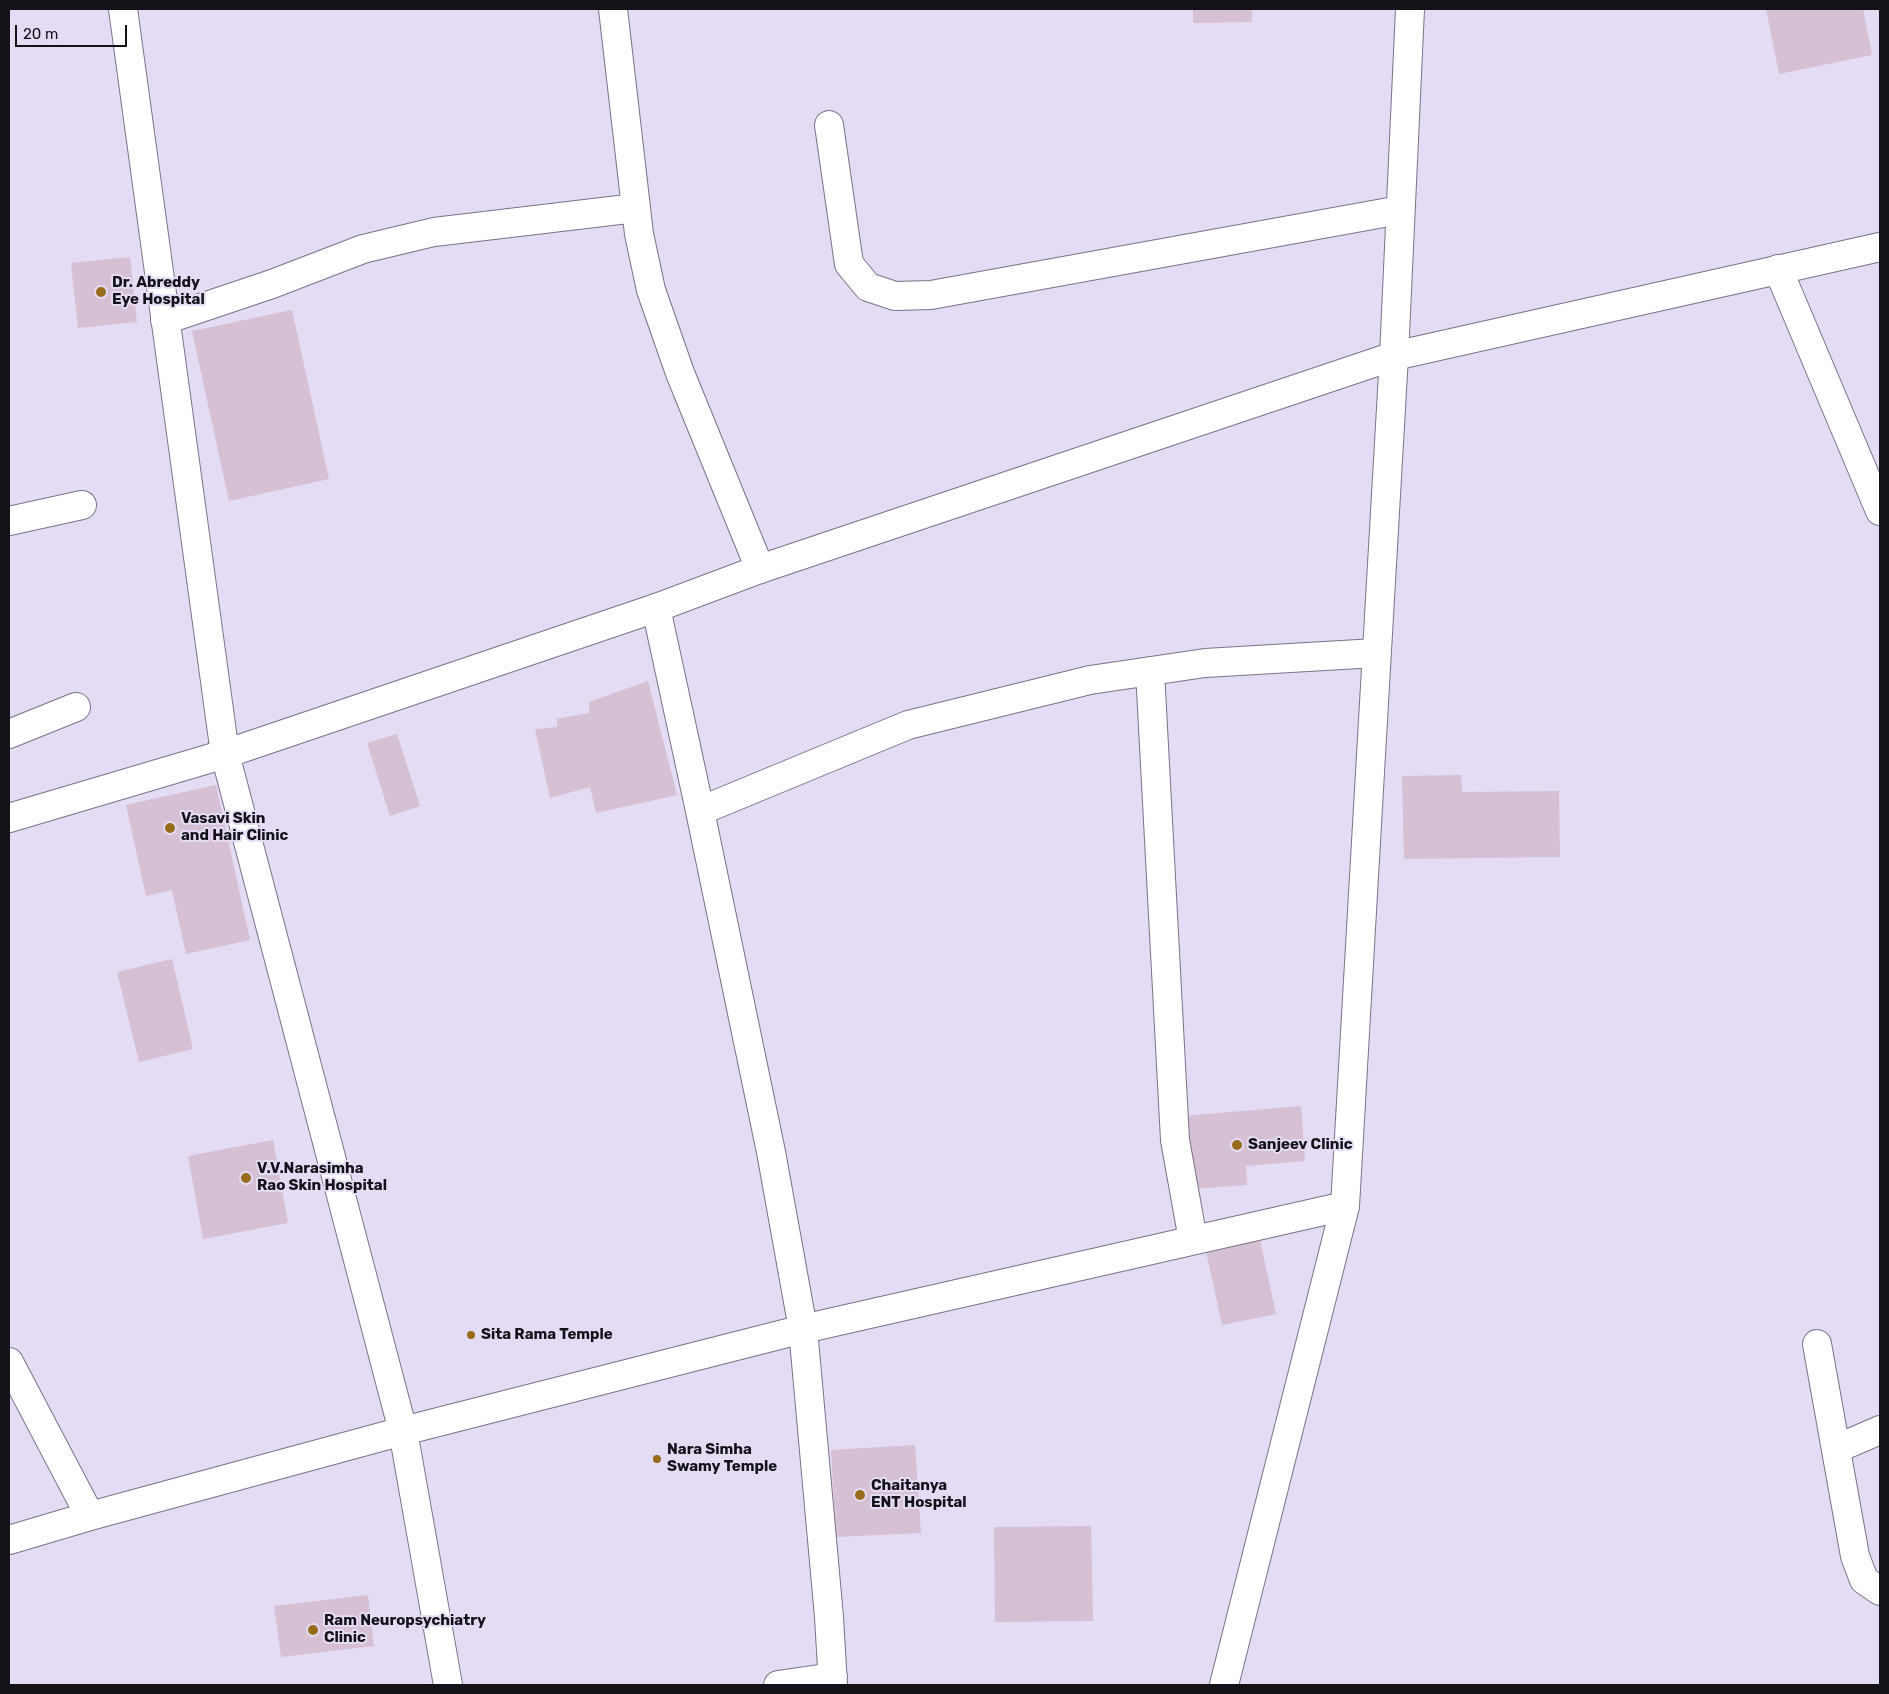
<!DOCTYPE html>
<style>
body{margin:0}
#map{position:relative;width:1889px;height:1694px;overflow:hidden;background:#e4dbf4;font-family:Rubik,sans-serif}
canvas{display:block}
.frame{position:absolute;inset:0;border:10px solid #141119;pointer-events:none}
.scale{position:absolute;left:15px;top:25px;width:112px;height:22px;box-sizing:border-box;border:2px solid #141119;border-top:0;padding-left:6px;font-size:15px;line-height:18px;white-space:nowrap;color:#141119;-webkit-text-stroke:4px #e4dbf4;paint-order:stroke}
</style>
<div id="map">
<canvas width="1889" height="1694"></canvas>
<div class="frame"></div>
<div class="scale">20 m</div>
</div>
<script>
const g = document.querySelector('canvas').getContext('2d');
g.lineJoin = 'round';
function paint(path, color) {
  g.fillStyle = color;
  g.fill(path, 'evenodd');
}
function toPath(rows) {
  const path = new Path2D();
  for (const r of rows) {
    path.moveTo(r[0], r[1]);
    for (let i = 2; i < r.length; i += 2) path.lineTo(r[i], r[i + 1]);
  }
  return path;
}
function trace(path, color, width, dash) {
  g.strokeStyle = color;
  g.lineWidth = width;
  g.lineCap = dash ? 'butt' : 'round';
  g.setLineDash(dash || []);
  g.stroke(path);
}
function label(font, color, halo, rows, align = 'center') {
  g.font = font + ' Rubik,sans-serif';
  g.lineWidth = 4;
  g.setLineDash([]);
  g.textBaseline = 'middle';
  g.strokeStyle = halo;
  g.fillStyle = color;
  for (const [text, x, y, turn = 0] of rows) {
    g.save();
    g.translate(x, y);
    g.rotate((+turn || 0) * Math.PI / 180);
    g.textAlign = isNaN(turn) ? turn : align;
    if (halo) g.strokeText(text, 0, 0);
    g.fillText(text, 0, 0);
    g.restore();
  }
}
const building = toPath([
 [1193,9,1252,9,1252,22,1193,23],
 [1766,9,1863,9,1872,55,1779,74],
 [130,257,137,322,78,328,71,263],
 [292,310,329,479,229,501,192,331],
 [648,681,677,795,596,813,590,787,550,798,535,729,557,727,557,719,589,713,589,702],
 [397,734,420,806,390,816,367,743],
 [1461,775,1462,792,1559,791,1560,857,1404,859,1402,776],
 [216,785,250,940,186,954,172,890,146,896,126,805],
 [172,959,193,1049,139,1062,117,972],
 [1301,1106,1305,1161,1246,1166,1247,1185,1191,1189,1184,1116],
 [273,1140,288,1223,203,1239,188,1156],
 [1260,1240,1276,1314,1222,1325,1206,1251],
 [915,1445,921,1533,836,1537,831,1450],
 [1091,1526,1093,1621,995,1622,994,1527],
 [368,1595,374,1646,281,1657,274,1606]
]);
const street = toPath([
 [613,9,639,234,651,290,680,373,760,569],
 [829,125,849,264,868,287,895,296,931,295,1400,210],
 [1778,269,1880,511],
 [165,320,272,284,363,249,434,232,636,208],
 [9,521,82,505],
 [656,608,700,811,771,1152,803,1329,829,1617,833,1685],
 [1150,671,1175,1140,1193,1240],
 [9,734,76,707],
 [700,811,908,725,1090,680,1205,663,1376,653],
 [1817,1344,1855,1556,1864,1580,1880,1591],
 [9,1362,90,1516,9,1540],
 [1836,1449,1880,1430],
 [90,1516,403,1431,803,1329,1345,1206],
 [778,1685,833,1677]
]);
const secondary = toPath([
 [123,9,225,754,403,1431,448,1685],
 [9,818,225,754,656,608,760,569,1394,356,1880,247],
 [1224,1685,1345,1206,1394,356,1410,9]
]);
const markers = [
 [101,292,6,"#986c1a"],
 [170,828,6,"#986c1a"],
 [1237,1145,6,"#986c1a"],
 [246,1178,6,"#986c1a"],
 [471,1335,5,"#986c1a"],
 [657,1459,5,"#986c1a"],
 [860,1495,6,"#986c1a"],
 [313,1630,6,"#986c1a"]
];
const poiNames = [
 ["Dr. Abreddy",112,283],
 ["Eye Hospital",112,300],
 ["Vasavi Skin",181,819],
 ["and Hair Clinic",181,836],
 ["Sanjeev Clinic",1248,1145],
 ["V.V.Narasimha",257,1169],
 ["Rao Skin Hospital",257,1186],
 ["Sita Rama Temple",481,1335],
 ["Nara Simha",667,1450],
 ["Swamy Temple",667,1467],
 ["Chaitanya",871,1486],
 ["ENT Hospital",871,1503],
 ["Ram Neuropsychiatry",324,1621],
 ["Clinic",324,1638]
];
paint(building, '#d6c0d3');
trace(street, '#7b7289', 30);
trace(secondary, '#7b7289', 30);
trace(street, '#fff', 28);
trace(secondary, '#fff', 28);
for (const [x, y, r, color] of markers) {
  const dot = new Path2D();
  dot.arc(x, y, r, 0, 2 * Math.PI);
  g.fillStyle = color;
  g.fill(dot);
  trace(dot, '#e4dbf4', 2);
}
label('bold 15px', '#141119', '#e4dbf4', poiNames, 'left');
</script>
